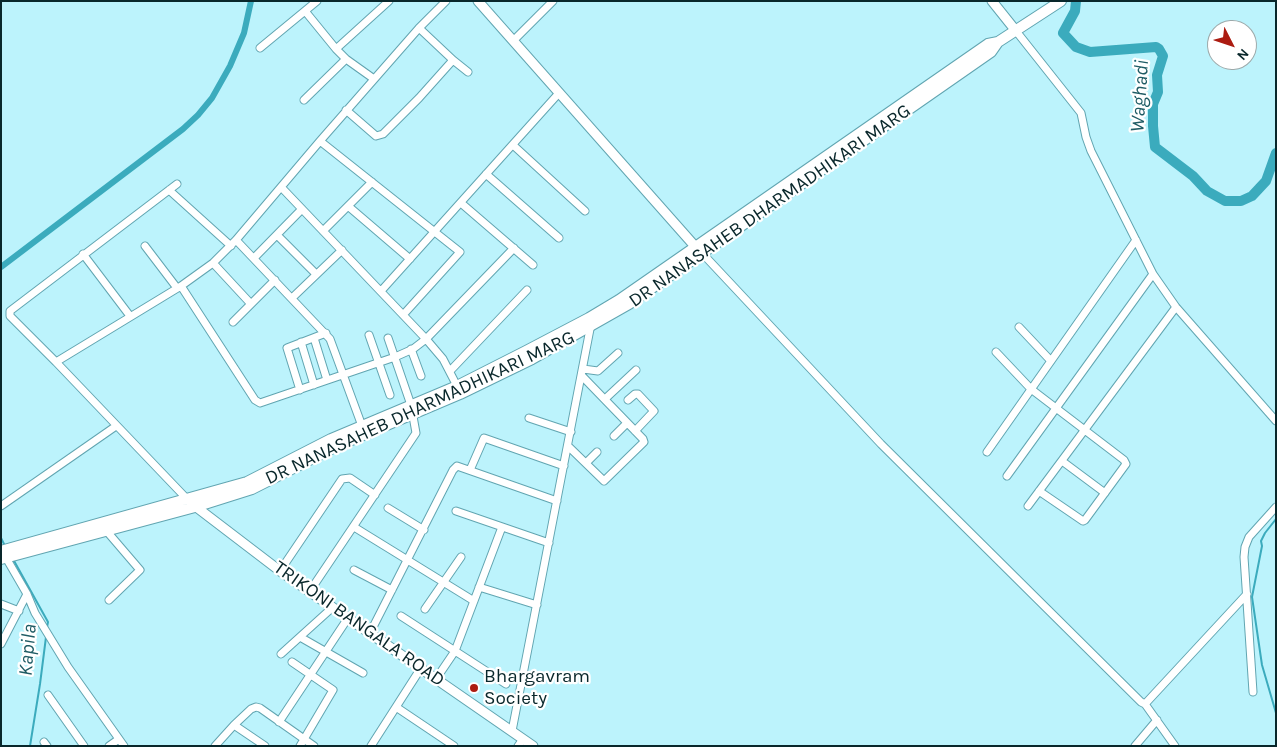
<!DOCTYPE html>
<style>
body{margin:0}
#map{position:relative;width:1277px;height:747px;overflow:hidden;background:#bcf3fc;font-family:Karla,sans-serif}
canvas{display:block}
.frame{position:absolute;inset:0;border:2px solid #09272b;pointer-events:none}
.north{position:absolute;left:1207px;top:20px;width:50px;height:50px;box-sizing:border-box;background:#fff;border:1px solid #9da9aa;border-radius:50%;rotate:131deg;font-size:14px;font-weight:700;line-height:20px;text-align:center;color:#09272b}
.north::after{content:'';display:block;margin:auto;width:18px;height:22px;background:#ac1c11;clip-path:polygon(50% 0,100% 100%,50% 72%,0 100%)}
</style>
<div id="map">
<canvas width="1277" height="747"></canvas>
<div class="frame"></div>
<div class="north">N</div>
</div>
<script>
const g = document.querySelector('canvas').getContext('2d');
g.lineJoin = 'round';
function toPath(rows) {
  const path = new Path2D();
  for (const r of rows) {
    path.moveTo(r[0], r[1]);
    for (let i = 2; i < r.length; i += 2) path.lineTo(r[i], r[i + 1]);
  }
  return path;
}
function trace(path, color, width, dash) {
  g.strokeStyle = color;
  g.lineWidth = width;
  g.lineCap = dash ? 'butt' : 'round';
  g.setLineDash(dash || []);
  g.stroke(path);
}
function label(font, color, halo, rows, align = 'center') {
  g.font = font + ' Karla,sans-serif';
  g.lineWidth = 4.5;
  g.setLineDash([]);
  g.textBaseline = 'middle';
  g.strokeStyle = halo;
  g.fillStyle = color;
  for (const [text, x, y, turn = 0] of rows) {
    g.save();
    g.translate(x, y);
    g.rotate((+turn || 0) * Math.PI / 180);
    g.textAlign = isNaN(turn) ? turn : align;
    if (halo) g.strokeText(text, 0, 0);
    g.fillText(text, 0, 0);
    g.restore();
  }
}
const stream = toPath([
 [1276,519,1265,533,1261,541,1262,546,1252,597,1262,665,1276,713],
 [1,538,5,546],
 [13,559,48,622,47,627],
 [30,746,40,684,46,637]
]);
const canal = toPath([
 [1,267,183,129,198,115,212,98,230,66,244,33,251,1]
]);
const river = toPath([
 [1076,1,1075,11,1063,33,1076,47,1090,52,1156,47,1159,49,1163,56,1157,75,1158,92,1153,104,1153,126,1155,147,1193,176,1207,191,1225,201,1241,201,1252,196,1266,181,1276,153]
]);
const minor = toPath([
 [305,11,336,49],
 [1016,31,1081,113,1086,137,1091,151,1153,274,1176,307,1276,421],
 [513,41,553,1],
 [260,48,317,1],
 [453,60,468,72],
 [374,79,346,59,336,49,389,1],
 [304,100,346,59],
 [346,110,376,136,383,134,419,98,453,60,419,28],
 [320,141,460,252,403,315],
 [513,145,585,211],
 [486,174,559,238],
 [282,188,426,339,443,359,457,386],
 [169,190,231,246],
 [461,203,533,265],
 [348,206,410,259],
 [323,231,372,182],
 [277,235,316,274],
 [236,240,330,339,362,426],
 [145,246,177,288],
 [702,253,881,444,1141,702,1145,704,1175,746],
 [83,254,130,316],
 [254,258,302,209],
 [213,263,251,304],
 [181,286,255,400,260,403,395,357,413,349,426,339,514,248],
 [381,291,559,93],
 [292,298,342,250],
 [233,322,275,280],
 [1019,327,1051,361],
 [369,335,390,395],
 [314,338,327,380],
 [301,342,314,385],
 [411,349,421,376],
 [996,352,1031,389,1124,460,1126,464,1085,520,1083,521,1039,491],
 [56,362,10,316,10,311,177,184],
 [583,369,598,371,618,353],
 [450,371,527,290],
 [300,390,287,348,326,333],
 [605,399,636,370],
 [628,400,635,394,638,394,654,411,635,431],
 [529,418,571,432],
 [614,436,627,423],
 [568,446,604,481,644,442,643,439,582,376],
 [987,452,1136,240],
 [1062,461,1105,493],
 [586,463,597,452],
 [470,470,484,438,564,466],
 [1007,476,1153,274],
 [187,499,56,362,181,286,213,263,236,240,320,141,419,28,446,1],
 [1,506,116,426],
 [1028,506,1176,307],
 [388,508,424,530],
 [456,511,549,543],
 [354,527,474,601],
 [104,528,140,570,109,600],
 [5,556,27,594,35,613,68,667,124,746],
 [354,570,392,590],
 [280,571,342,479,350,478,375,495],
 [479,587,537,605],
 [310,591,416,433,411,405,388,338],
 [1,604,19,611],
 [425,609,461,557],
 [401,616,506,684],
 [370,633,453,470,457,466,557,501],
 [300,637,363,673],
 [1,644,27,594],
 [281,654,333,607],
 [292,662,333,690,300,746],
 [436,679,455,651,502,527],
 [1253,692,1244,557,1245,547,1249,537,1276,507],
 [48,695,84,746],
 [1145,704,1247,594],
 [396,707,454,746],
 [279,722,348,618],
 [234,725,265,746],
 [512,731,591,324],
 [44,742,47,746],
 [109,746,119,739],
 [215,746,234,725,251,709,256,707,260,708,314,746],
 [371,746,421,668],
 [518,746,523,739],
 [1135,746,1157,720]
]);
const tertiary = toPath([
 [478,1,700,252],
 [992,1,1016,31],
 [191,503,280,571,533,746]
]);
const primary = toPath([
 [1,551,247,482,331,439,457,386,526,351,589,318,619,300,988,44,998,42,1061,1],
 [1,559,195,507,252,489,335,447,460,394,532,359,629,304,991,52,998,42]
]);
const markers = [
 [474,688,5,"#ac1c11"]
];
const streetNames = [
 ["DR NANASAHEB DHARMADHIKARI MARG",770,206,-35],
 ["DR NANASAHEB DHARMADHIKARI MARG",420,408,-25],
 ["TRIKONI BANGALA ROAD",359,624,35]
];
const poiNames = [
 ["Bhargavram",484,677],
 ["Society",484,699]
];
const waterNames = [
 ["Waghadi",1140,96,-86],
 ["Kapila",28,650,-85]
];
trace(stream, '#3babbd', 2);
trace(canal, '#3babbd', 6);
trace(river, '#3babbd', 10);
trace(minor, '#61a5b1', 9);
trace(tertiary, '#61a5b1', 11);
trace(primary, '#61a5b1', 12);
trace(minor, '#fff', 7);
trace(tertiary, '#fff', 9);
trace(primary, '#fff', 10);
for (const [x, y, r, color] of markers) {
  const dot = new Path2D();
  dot.arc(x, y, r, 0, 2 * Math.PI);
  g.fillStyle = color;
  g.fill(dot);
  trace(dot, '#fff', 2);
}
label('19px', '#09272b', '#fff', streetNames);
label('19px', '#09272b', '#fff', poiNames, 'left');
label('italic 20px', '#1f5c65', '#fff', waterNames);
</script>
